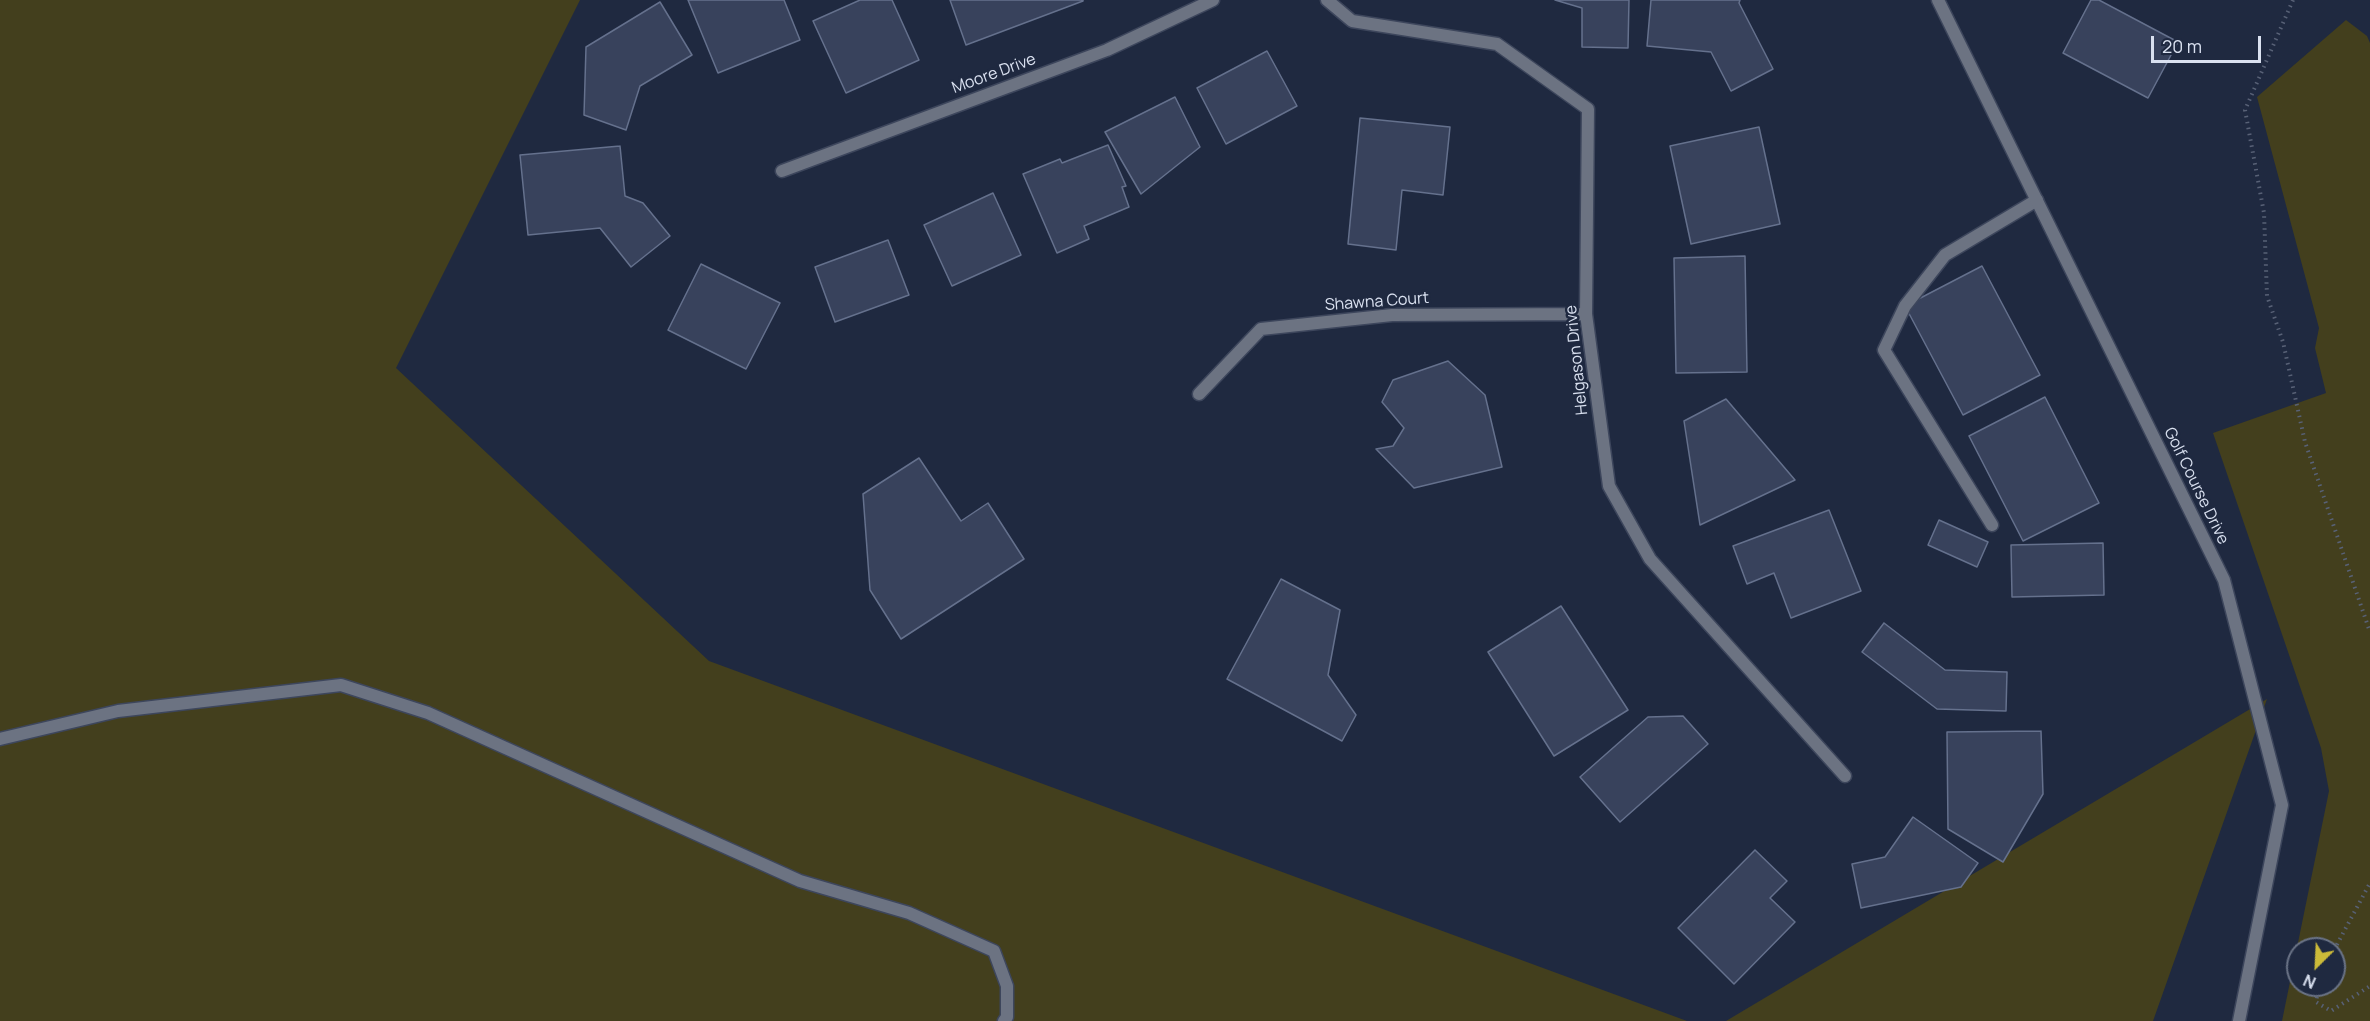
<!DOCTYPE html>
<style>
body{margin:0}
#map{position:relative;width:2370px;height:1021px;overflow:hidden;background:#1f2940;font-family:Manrope,sans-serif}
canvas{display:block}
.north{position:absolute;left:2286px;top:937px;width:60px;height:60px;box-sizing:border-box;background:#1f2940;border:2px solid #6a7386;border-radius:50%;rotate:204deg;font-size:16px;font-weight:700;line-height:24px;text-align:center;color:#dae1f0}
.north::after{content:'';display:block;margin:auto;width:21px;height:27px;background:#cbba39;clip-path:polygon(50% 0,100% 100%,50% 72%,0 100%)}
.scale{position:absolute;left:2151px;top:36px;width:110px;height:27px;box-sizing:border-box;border:3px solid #dae1f0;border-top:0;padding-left:8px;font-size:18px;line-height:21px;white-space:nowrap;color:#dae1f0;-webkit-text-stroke:4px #1f2940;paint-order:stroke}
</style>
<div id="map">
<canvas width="2370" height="1021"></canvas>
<div class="north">N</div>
<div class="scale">20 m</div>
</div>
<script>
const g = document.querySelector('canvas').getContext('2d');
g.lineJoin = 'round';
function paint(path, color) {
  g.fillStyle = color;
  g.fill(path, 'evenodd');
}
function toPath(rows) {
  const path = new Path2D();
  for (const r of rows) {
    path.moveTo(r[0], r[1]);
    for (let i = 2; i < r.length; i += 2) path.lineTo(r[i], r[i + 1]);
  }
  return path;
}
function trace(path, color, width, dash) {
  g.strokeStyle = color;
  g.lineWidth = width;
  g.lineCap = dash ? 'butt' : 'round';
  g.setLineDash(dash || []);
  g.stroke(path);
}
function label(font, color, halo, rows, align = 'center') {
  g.font = font + ' Manrope,sans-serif';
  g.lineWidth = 5;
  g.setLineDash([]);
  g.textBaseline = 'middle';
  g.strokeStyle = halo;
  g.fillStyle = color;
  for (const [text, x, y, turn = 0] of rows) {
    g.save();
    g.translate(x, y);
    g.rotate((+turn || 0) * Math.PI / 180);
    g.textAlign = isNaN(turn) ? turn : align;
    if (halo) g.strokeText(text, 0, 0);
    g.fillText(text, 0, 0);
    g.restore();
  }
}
const green = toPath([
 [0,0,580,0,396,368,709,661,1687,1021,0,1021],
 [2346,20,2367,36,2370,43,2370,1021,2282,1021,2329,791,2321,748,2213,433,2326,393,2315,348,2319,328,2257,97],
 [2298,949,2334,949,2334,985,2298,985],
 [2267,699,2153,1021,1726,1021]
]);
const building = toPath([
 [688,0,784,0,800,40,718,73,688,0],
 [860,0,892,0,919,60,846,93,813,21,860,0],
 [950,0,1083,0,1083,1,966,45,950,0],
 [1555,0,1629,0,1628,48,1582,47,1582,8,1555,0],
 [1651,0,1740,0,1739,3,1773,69,1731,91,1711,52,1647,46,1651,0],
 [2091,0,2099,0,2178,42,2148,98,2063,53,2091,0],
 [660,2,692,55,640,86,626,130,584,115,586,47,660,2],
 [1267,51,1297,106,1226,144,1197,88,1267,51],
 [1175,97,1200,147,1141,194,1105,132,1175,97],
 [1360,118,1450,127,1443,195,1402,190,1396,250,1348,244,1360,118],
 [1759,127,1780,224,1691,244,1670,146,1759,127],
 [1108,145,1126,186,1122,187,1129,207,1084,226,1089,239,1057,253,1023,174,1060,159,1062,163,1108,145],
 [620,146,625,196,643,203,670,236,631,267,600,228,528,235,520,155,620,146],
 [993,193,1021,255,952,286,924,225,993,193],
 [888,240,909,295,835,322,815,267,888,240],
 [1745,256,1747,372,1676,373,1674,258,1745,256],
 [701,264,780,303,746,369,668,330,701,264],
 [1982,266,2040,375,1963,415,1905,306,1982,266],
 [1448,361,1485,395,1502,467,1414,488,1376,449,1393,446,1404,428,1382,402,1393,380,1448,361],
 [2045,397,2099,503,2023,541,1969,436,2045,397],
 [1726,399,1795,480,1700,525,1684,421,1726,399],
 [919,458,961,521,988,503,1024,559,901,639,870,590,863,494,919,458],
 [1829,510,1861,591,1791,618,1774,573,1747,584,1733,546,1829,510],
 [1939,520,1988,542,1977,567,1928,545,1939,520],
 [2103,543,2104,595,2012,597,2011,545,2103,543],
 [1281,579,1340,610,1328,675,1356,715,1342,741,1227,679,1281,579],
 [1561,606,1628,710,1554,756,1488,652,1561,606],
 [1884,623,1945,670,2007,672,2006,711,1937,709,1862,652,1884,623],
 [1683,716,1708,744,1620,822,1580,777,1648,717,1683,716],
 [2041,731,2043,794,2003,862,1948,829,1947,732,2041,731],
 [1913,817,1978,863,1961,887,1861,908,1852,864,1885,857,1913,817],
 [1755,850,1787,881,1770,898,1795,922,1734,984,1678,928,1755,850]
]);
const path = toPath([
 [2293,0,2245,110,2264,213,2267,296,2283,342,2305,442,2370,632],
 [2334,950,2370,883],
 [2319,985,2316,1002,2331,1011,2370,986]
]);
const lane = toPath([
 [1992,525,1884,350,1905,306,1945,255,2037,200],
 [0,739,118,711,341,685,428,713,800,881,909,913,994,951,1007,986,1007,1017,1004,1021]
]);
const street = toPath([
 [1327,0,1352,21,1497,44,1588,109,1586,314,1609,486,1650,559,1845,776],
 [1938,0,2224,580,2282,805,2239,1021],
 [782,171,1107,50,1213,0],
 [1199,394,1261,329,1392,315,1586,314]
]);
const streetNames = [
 ["Moore Drive",994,74,-20],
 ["Shawna Court",1377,302,-4],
 ["Helgason Drive",1577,360,-96],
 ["Golf Course Drive",2196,486,64]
];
paint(green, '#433f1d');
paint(building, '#38425c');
trace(building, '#65718d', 1.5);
trace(lane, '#3d465c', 15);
trace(street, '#3d465c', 15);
trace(path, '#586176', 4, [1.5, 4.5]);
trace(lane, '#6c7382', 12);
trace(street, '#6c7382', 12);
label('16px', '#dae1f0', '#1f2940', streetNames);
</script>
